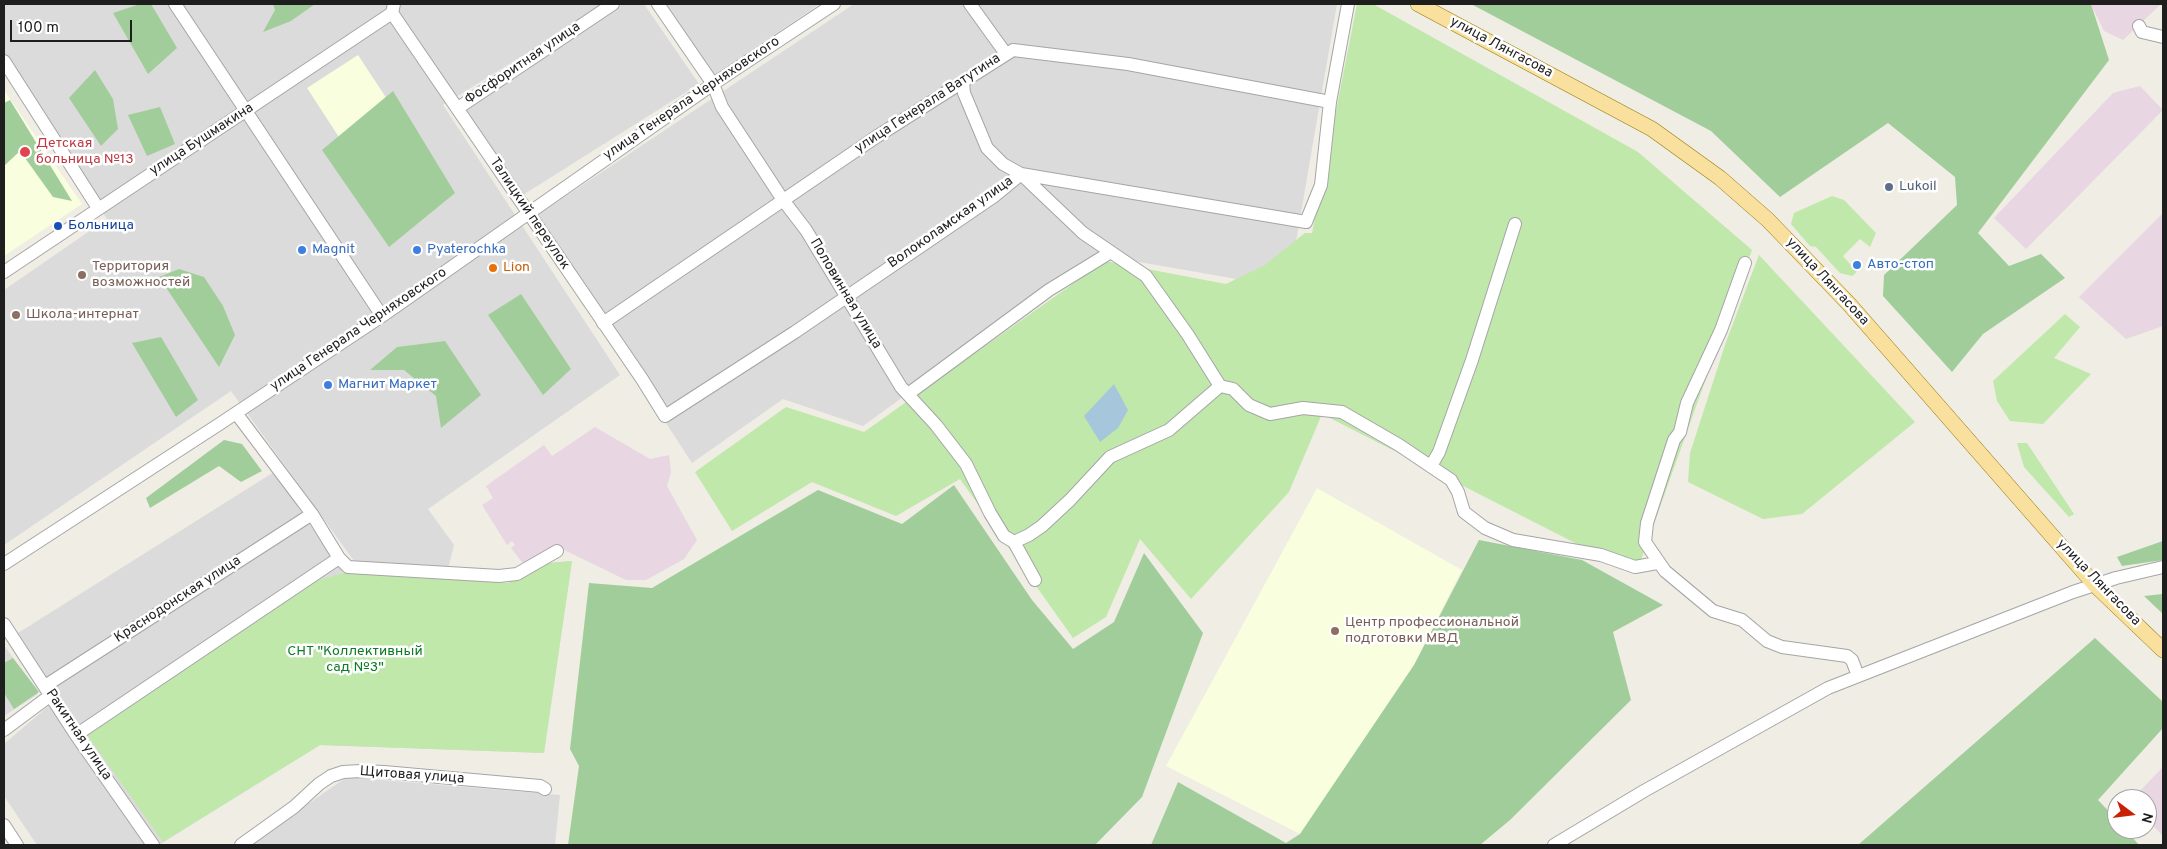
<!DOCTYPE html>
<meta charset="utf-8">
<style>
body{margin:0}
#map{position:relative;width:2167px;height:849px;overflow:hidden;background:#efede4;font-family:Overpass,sans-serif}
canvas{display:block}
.frame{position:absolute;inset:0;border:5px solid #1e1e1e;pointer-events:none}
.north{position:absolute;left:2107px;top:789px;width:50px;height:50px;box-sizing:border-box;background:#fff;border:1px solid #a5a5a5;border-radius:50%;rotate:105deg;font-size:14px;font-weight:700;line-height:20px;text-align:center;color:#1e1e1e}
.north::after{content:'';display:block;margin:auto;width:18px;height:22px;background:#c72205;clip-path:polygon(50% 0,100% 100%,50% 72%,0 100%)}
.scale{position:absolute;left:10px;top:20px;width:122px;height:22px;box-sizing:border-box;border:2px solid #1e1e1e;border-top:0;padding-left:6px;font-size:15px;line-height:18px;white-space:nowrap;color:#1e1e1e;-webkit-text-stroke:4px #fff;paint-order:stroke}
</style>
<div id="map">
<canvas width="2167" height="849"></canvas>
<div class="frame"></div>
<div class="north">N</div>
<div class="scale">100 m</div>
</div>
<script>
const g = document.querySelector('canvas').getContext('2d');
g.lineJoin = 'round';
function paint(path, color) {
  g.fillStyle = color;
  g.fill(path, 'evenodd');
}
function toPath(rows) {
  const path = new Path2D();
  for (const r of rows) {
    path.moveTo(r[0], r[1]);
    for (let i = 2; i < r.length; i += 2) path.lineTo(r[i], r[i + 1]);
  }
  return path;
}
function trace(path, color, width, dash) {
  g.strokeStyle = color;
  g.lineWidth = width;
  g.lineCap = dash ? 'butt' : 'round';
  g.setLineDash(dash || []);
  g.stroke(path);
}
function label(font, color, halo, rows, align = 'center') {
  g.font = font + ' Overpass,sans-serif';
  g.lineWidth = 5;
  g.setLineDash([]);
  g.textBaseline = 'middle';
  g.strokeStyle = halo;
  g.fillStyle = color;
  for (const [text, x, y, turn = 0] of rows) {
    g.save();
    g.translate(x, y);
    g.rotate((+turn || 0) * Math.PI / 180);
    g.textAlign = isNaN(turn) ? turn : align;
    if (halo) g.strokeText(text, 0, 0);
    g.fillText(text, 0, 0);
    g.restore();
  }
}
const residential = toPath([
 [4,4,606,4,443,105,620,375,428,509,454,545,448,569,354,561,231,391,4,545,4,290,107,219,4,59],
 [623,4,644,4,699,84,515,200,453,109],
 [664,4,820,4,712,76],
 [854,4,1337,4,1288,288,1099,255,863,426,783,399,692,463,533,218],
 [274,472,343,573,508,583,548,563,572,561,544,753,320,745,159,845,37,845,4,796,4,744,59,697,18,633],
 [4,645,38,694,4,716],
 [347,777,560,795,555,845,248,845]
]);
const industrial = toPath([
 [2091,4,2161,4,2123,40,2104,31],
 [2140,86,2163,110,2026,249,1994,218,2113,93],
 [2163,213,2163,326,2126,339,2079,297],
 [595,427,650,459,669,455,671,472,667,486,697,540,684,559,646,580,626,580,556,546,525,566,511,548,515,545,512,541,507,545,482,505,493,498,486,486,544,445,552,456],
 [2163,767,2163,836,2147,820,2147,799,2132,799]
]);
const education = toPath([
 [358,55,412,137,361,171,307,88],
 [4,90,82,204,4,256],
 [1317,488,1462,570,1414,665,1300,834,1166,766]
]);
const grass = toPath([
 [1357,4,1373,4,1638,152,1752,250,1636,574,1322,414,1289,492,1191,599,1140,539,1106,617,1073,638,960,479,896,516,812,482,732,531,695,472,786,407,864,432,1105,261,1226,284,1265,265,1305,233,1312,233],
 [1832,196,1844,200,1876,233,1870,247,1860,239,1843,256,1857,272,1852,276,1840,273,1816,247,1810,246,1791,224,1794,213],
 [1759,255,1915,422,1802,514,1763,519,1688,482,1690,453,1726,342],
 [2065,314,2080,327,2054,358,2091,374,2043,424,2010,421,1997,401,1993,381],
 [2017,443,2027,443,2074,514,2069,517,2024,467],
 [572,561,544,753,320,745,163,842,85,732,305,584,343,573,508,583,548,563]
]);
const forest = toPath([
 [140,4,151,4,177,48,148,74,113,13],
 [273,4,315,4,291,21,263,32,275,10],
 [1471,4,2091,4,2109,60,1978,233,2009,266,2041,254,2065,278,1983,334,1952,372,1883,296,1884,275,1957,205,1955,177,1888,123,1780,197,1711,131],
 [95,70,113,99,118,129,101,146,69,98],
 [393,91,455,193,389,247,322,150],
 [10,100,72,201,53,197,20,151,4,166,4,103],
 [160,107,175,144,147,156,128,115],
 [179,269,204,277,223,306,235,335,219,367,159,277],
 [521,294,571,369,543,395,488,315],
 [161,337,198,400,176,417,132,343],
 [445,341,481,395,441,428,436,396,404,370,370,370,397,347],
 [224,440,242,444,262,471,241,482,219,466,150,508,146,498],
 [954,485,1032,600,1073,649,1114,622,1144,553,1203,633,1142,797,1095,845,568,845,579,766,570,749,589,583,652,588,818,490,902,524],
 [1479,540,1582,560,1663,605,1613,632,1631,700,1510,820,1480,845,1151,845,1178,782,1286,843,1300,834,1414,665],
 [2163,541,2163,560,2122,566,2117,557],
 [2163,594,2163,614,2144,596],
 [2095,638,2163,702,2163,728,2098,800,2117,820,2117,829,2125,829,2139,845,1858,845],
 [13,658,39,692,14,709,4,693,4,663]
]);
const water = toPath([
 [1114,384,1128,410,1118,428,1100,442,1084,416]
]);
const minor = toPath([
 [175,4,382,316],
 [658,4,713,84,722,107,783,200,806,230,901,387,936,425,966,464,990,513,1004,536,1014,542,1035,580],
 [970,4,1006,54],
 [392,13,642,379,665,416,795,332,993,197,1021,174,1306,222,1321,185,1330,102,1348,4],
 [2139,26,2142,32,2163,37],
 [4,61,98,208],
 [963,82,964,93,987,148,1003,164,1021,174,1083,233,1146,276,1188,335,1220,386,1233,389,1249,405,1270,414,1303,408,1342,412,1399,445,1451,480,1458,492,1464,512,1485,528,1513,540,1601,555,1635,567,1657,563],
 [458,108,613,4],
 [1745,263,1721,330,1687,403,1680,432,1674,440,1647,523,1645,542,1665,571,1713,611,1742,620,1767,641,1782,647,1847,656,1852,660,1858,676],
 [4,272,392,13,394,4],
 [603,323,876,137,1013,50,1128,64,1330,102],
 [908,394,1049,290,1111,252],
 [236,413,312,514,339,558,348,567,499,576,517,574,557,551],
 [1431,466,1439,452,1472,360,1515,224],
 [1014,542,1029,535,1042,526,1070,500,1110,457,1169,430,1220,386],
 [4,564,221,423,382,316,713,84,834,4],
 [4,624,76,735,153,845],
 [45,686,312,514],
 [4,730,51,695],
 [76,735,339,558],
 [4,825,17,845],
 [241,845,294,807,319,784,331,776,343,772,361,771,384,772,540,786,545,789],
 [1554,845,1644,791,1828,688,2073,592,2116,578,2163,567]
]);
const major = toPath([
 [1418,4,1652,129,1720,178,1768,220,1849,304,2095,585,2163,650]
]);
const markers = [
 [25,152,6,"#e0444e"],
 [1889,187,5,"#5c6f8a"],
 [58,226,5,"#1a4fb4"],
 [302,250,5,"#3f7fe0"],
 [417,250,5,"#3f7fe0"],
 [1857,265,5,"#3f7fe0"],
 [493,268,5,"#e8710a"],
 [82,275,5,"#8d6e63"],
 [16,315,5,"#8d6e63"],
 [328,385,5,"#3f7fe0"],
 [1335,631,5,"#8d6e63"]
];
const streetNames = [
 ["улица Лянгасова",1501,48,28],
 ["Фосфоритная улица",523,64,-34],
 ["улица Генерала Черняховского",692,99,-34],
 ["улица Генерала Ватутина",928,104,-33],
 ["улица Бушмакина",202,140,-33],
 ["Талицкий переулок",529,214,56],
 ["Волоколамская улица",951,223,-35],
 ["улица Лянгасова",1827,282,47],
 ["Половинная улица",845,294,59],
 ["улица Генерала Черняховского",359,330,-34],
 ["улица Лянгасова",2098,583,46],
 ["Краснодонская улица",178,600,-33],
 ["Ракитная улица",78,735,56],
 ["Щитовая улица",412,776,4]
];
const healthNames = [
 ["Детская",36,144],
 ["больница №13",36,160]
];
const serviceNames = [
 ["Lukoil",1899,187]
];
const transitNames = [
 ["Больница",68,226]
];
const shopNames = [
 ["Magnit",312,250],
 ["Pyaterochka",427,250],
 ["Авто-стоп",1867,265],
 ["Магнит Маркет",338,385]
];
const educationNames = [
 ["Территория",92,267],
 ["возможностей",92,283],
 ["Школа-интернат",26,315],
 ["Центр профессиональной",1345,623],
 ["подготовки МВД",1345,639]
];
const foodNames = [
 ["Lion",503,268]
];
const parkNames = [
 ["СНТ \"Коллективный",355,652],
 ["сад №3\"",355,668]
];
paint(residential, '#dcdbdb');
paint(industrial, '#e8d6e2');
paint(education, '#f9fede');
paint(grass, '#c0e8ab');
paint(forest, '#a1cd9a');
paint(water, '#a6c7db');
trace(minor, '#a5a5a5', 14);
trace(major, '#947a04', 16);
trace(minor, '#fff', 12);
trace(major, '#f9e09f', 15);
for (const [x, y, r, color] of markers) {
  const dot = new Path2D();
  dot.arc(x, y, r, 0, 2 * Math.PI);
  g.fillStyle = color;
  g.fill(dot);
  trace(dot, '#fff', 2);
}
label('14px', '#1e1e1e', '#fff', streetNames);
label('14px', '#be3a42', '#fff', healthNames, 'left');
label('14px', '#4e5e75', '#fff', serviceNames, 'left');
label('14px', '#164399', '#fff', transitNames, 'left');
label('14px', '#366cbe', '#fff', shopNames, 'left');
label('14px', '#785e54', '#fff', educationNames, 'left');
label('14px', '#c56008', '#fff', foodNames, 'left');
label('14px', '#0e7a27', '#fff', parkNames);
</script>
